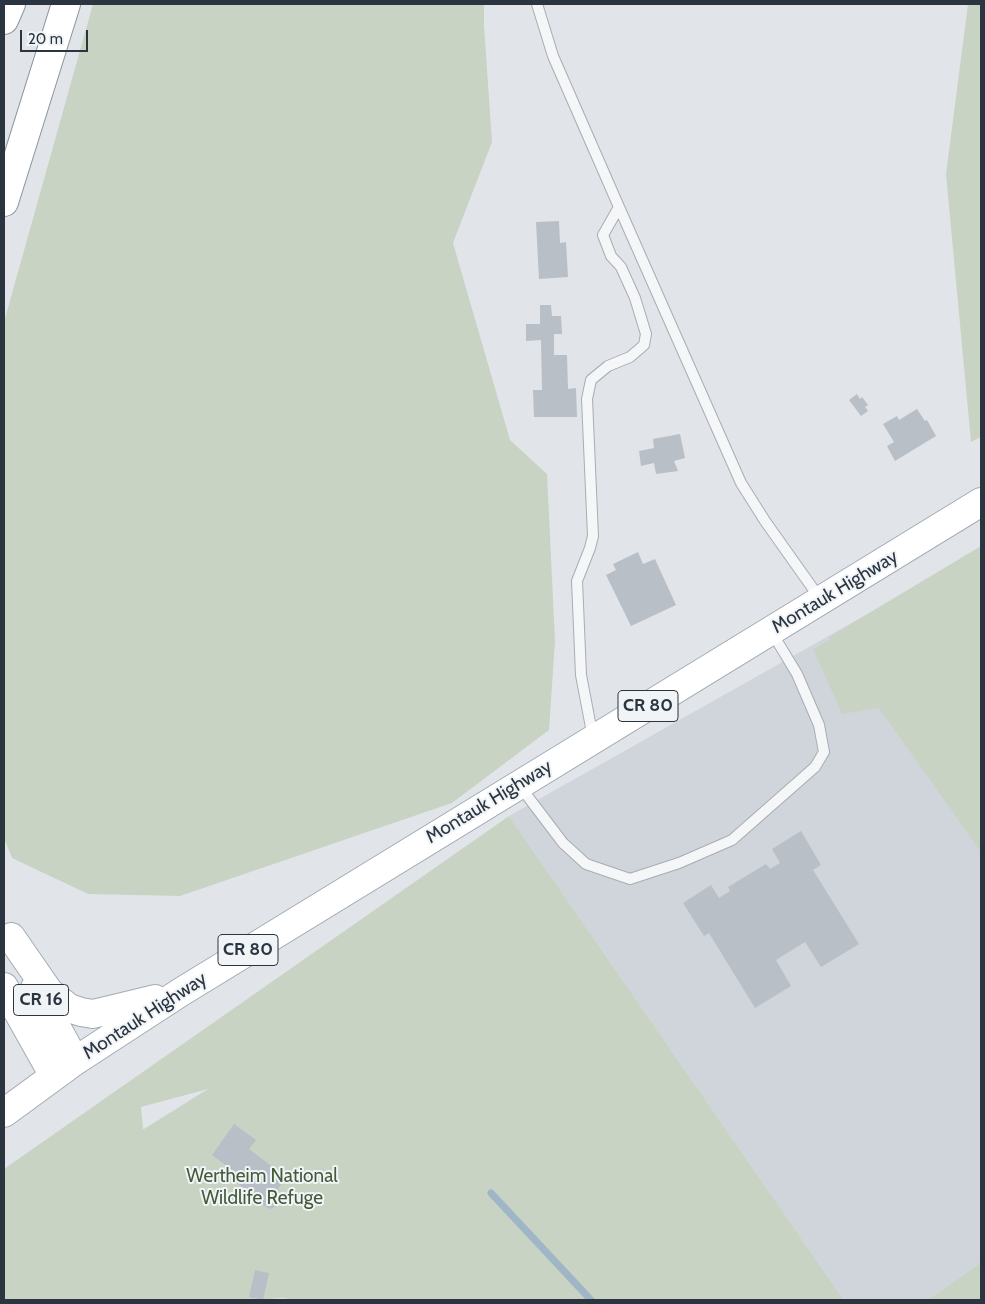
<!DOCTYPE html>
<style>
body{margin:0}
#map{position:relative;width:985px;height:1304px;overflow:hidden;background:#e1e5e9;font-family:Cabin,sans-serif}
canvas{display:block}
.frame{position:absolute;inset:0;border:5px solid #2b3540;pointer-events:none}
.scale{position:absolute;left:20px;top:30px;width:68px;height:22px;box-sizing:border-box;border:2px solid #2b3540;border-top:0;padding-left:6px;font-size:15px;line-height:18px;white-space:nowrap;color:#2b3540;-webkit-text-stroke:4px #f1f4f7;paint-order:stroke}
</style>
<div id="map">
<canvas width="985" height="1304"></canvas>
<div class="frame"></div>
<div class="scale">20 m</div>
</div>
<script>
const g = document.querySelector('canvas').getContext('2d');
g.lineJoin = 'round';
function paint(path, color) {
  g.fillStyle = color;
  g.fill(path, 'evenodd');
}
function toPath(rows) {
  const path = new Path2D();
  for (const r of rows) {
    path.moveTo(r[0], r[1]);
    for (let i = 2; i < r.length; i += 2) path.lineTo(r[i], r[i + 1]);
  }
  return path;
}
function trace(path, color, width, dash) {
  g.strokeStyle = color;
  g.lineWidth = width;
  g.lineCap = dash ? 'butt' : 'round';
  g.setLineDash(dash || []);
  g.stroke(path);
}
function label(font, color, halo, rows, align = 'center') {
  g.font = font + ' Cabin,sans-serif';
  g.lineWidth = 4;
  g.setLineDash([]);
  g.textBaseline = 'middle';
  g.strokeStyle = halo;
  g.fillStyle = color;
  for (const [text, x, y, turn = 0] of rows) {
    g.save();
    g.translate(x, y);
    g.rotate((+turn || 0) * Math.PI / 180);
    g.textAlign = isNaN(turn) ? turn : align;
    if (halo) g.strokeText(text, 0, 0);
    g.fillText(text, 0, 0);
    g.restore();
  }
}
const built = toPath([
 [880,607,981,792,981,1262,928,1300,844,1300,509,816]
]);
const green = toPath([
 [93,4,484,4,484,26,492,142,453,243,510,440,547,474,555,641,549,730,452,803,180,896,88,894,12,858,4,838,4,322],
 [968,4,981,4,981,437,971,442,946,174],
 [981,546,981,852,879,708,842,714,813,649,830,640,829,637],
 [509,816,844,1300,293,1300,284,1298,250,1300,4,1300,4,1169],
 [208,1089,144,1129,143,1129,141,1107],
 [981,1262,981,1300,928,1300]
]);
const stream = toPath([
 [491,1193,591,1300]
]);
const building = toPath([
 [559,221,560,243,566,242,568,277,539,279,536,222],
 [540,305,551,305,552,316,561,316,562,334,554,334,554,355,567,355,568,389,576,388,577,417,534,417,533,390,542,390,541,340,526,341,526,324,540,324],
 [857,394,860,399,862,397,868,405,865,407,868,411,861,416,849,400],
 [917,409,925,421,927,420,936,436,895,461,887,446,894,442,883,424,897,416,899,420],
 [680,434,685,458,674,461,678,471,656,474,654,463,641,466,639,451,654,448,653,439],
 [638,552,643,564,655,559,676,605,631,626,606,575,616,570,613,564],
 [801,831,821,865,813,870,859,944,821,967,805,942,776,960,791,986,755,1008,709,933,704,936,683,903,711,885,719,898,730,891,728,887,766,864,770,869,780,863,772,849],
 [234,1124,256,1140,249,1149,286,1177,278,1189,281,1199,277,1206,270,1209,259,1203,261,1200,258,1198,256,1201,246,1195,249,1192,234,1181,235,1172,212,1155],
 [255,1270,269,1273,263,1300,249,1297]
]);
const service = toPath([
 [537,4,553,56,619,207,603,235,611,256,621,267,635,298,646,334,644,345,630,357,608,366,591,380,587,399,593,536,590,548,577,581,581,675,593,738],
 [619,207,741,483,765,521,821,600],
 [519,785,563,843,586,864,630,879,679,863,732,840,815,767,824,752,819,725,797,674,771,631]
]);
const primary = toPath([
 [11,937,49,992,69,1008,81,1012,93,1014,155,999],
 [4,987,54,1076],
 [35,988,75,1061],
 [4,1113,75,1061,181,992,981,502]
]);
const motorway = toPath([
 [4,20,11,4],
 [4,202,66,4]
]);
const shields = [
 [648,706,60],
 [248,950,60],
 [41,1000,55]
];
const shieldNames = [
 ["CR 80",648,706],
 ["CR 80",248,950],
 ["CR 16",41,1000]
];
const streetNames = [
 ["Montauk Highway",835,592,-31],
 ["Montauk Highway",489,802,-31],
 ["Montauk Highway",145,1016,-33]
];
const parkNames = [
 ["Wertheim National",262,1176],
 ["Wildlife Refuge",262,1198]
];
paint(built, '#d0d5db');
paint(green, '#c9d3c3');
trace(stream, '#9fb6c7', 7);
paint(building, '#b9bfc6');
trace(service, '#a7adb3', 12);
trace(primary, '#a1abb4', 30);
trace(motorway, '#8a949f', 30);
trace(service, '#f4f6f8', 10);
trace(primary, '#fff', 28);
trace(motorway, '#fff', 28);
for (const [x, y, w] of shields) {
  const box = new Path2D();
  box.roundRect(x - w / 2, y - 15.5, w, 31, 4);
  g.fillStyle = '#f1f4f7';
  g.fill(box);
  trace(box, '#2b3540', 1);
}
label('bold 18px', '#2b3540', null, shieldNames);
label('19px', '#2b3540', '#f1f4f7', streetNames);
label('19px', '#435b39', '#f1f4f7', parkNames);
</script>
